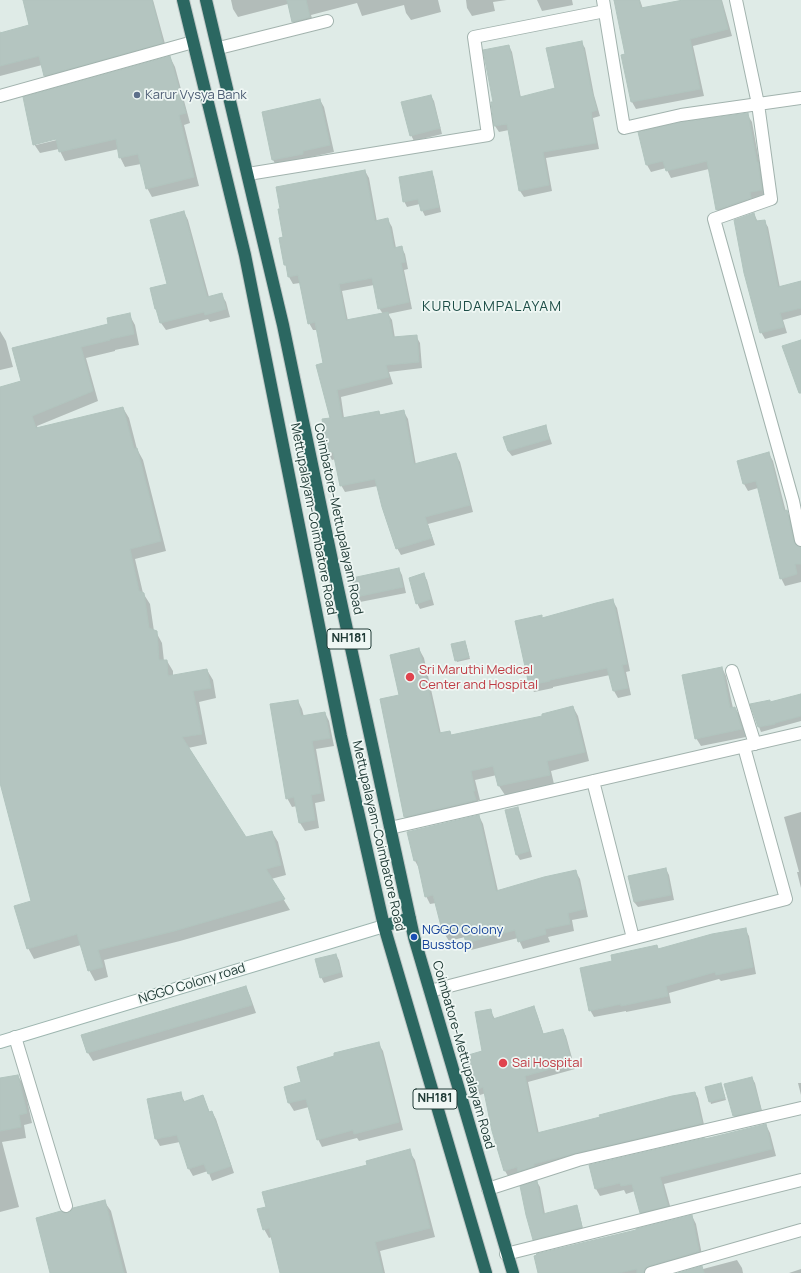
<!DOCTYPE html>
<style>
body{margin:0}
canvas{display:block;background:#dfebe7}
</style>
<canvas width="801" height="1273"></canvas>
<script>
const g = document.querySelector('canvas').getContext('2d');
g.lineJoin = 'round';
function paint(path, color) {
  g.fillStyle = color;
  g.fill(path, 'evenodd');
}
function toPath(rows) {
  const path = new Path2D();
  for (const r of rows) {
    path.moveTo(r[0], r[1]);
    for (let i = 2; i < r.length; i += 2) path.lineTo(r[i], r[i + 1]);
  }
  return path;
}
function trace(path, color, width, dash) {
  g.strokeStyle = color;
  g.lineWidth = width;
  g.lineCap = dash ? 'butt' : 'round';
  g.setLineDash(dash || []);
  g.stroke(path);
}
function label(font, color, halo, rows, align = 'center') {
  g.font = font + ' Manrope,sans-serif';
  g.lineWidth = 3.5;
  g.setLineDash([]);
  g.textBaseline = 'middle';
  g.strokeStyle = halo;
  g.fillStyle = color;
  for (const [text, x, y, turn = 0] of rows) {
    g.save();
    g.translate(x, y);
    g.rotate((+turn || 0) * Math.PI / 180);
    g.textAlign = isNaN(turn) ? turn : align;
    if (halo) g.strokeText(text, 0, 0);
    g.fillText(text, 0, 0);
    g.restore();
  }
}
const shadow = toPath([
 [24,0,153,0,167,51,50,84,45,76,42,65,0,76,0,31,1,34,30,26],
 [231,0,438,0,441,12,411,20,406,13,404,5,362,16,357,3,311,15,314,25,298,29,293,22,288,4,238,17,233,9],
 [466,0,507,0,493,2,495,11,472,16,467,8],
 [537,0,572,0,573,5,542,11],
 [617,0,640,0,643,9,685,0,722,0,732,36,693,46,704,96,636,109,632,102,626,55],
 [581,42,585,48,594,95,600,116,593,118,599,149,546,158,552,191,524,197,520,191,509,130,499,132,495,126,492,103,494,103,509,46,512,52,521,98,556,88],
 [170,57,175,67,190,123,184,125,199,186,152,197,147,188,141,164,125,167,120,157,119,149,65,161,59,149,40,153,34,144,24,98],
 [61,137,61,139,36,145,36,143],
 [431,96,434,101,442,134,414,141,411,135],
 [320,100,324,107,334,152,306,158,306,161,277,167,273,160,263,113],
 [747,114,752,122,760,166,762,170,766,197,722,217,717,210,709,169,671,178,666,168,651,172,647,165,639,133],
 [365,171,369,178,377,222,388,220,392,227,396,248,401,247,405,254,408,269,404,270,412,309,388,314,392,320,395,338,416,336,420,343,422,368,389,372,393,384,341,397,344,418,379,412,381,416,404,412,408,419,416,465,456,455,460,462,473,512,428,524,435,545,401,555,397,548,378,486,345,492,341,485,336,459,332,460,328,453,331,419,324,364,317,330,313,330,309,323,300,283,293,284,289,277,288,269,285,264,285,237],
 [374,285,379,308,383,314,348,321,342,291],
 [431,172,434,177,441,212,425,216,422,210,420,204,407,207,404,201],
 [184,212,188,220,209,297,221,294,226,302,230,317,210,322,208,319,166,330,161,323,159,314,168,284],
 [754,214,758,222,764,221,768,227,780,288,801,282,801,315,783,320,787,333,765,339,761,332],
 [129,314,135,325,139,345,115,350,115,351,86,358,98,401,37,426,38,429,123,408,129,418,137,449,143,460,166,551,135,559,143,593,150,604,154,631,156,632,162,643,164,661,167,661,173,671,173,676,207,670,213,680,216,698,199,702,207,744,188,748,245,838,272,832,278,842,286,875,271,879,290,910,180,941,104,960,108,977,95,981,89,970,81,945,34,959,28,948,32,902,0,779,0,388,22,382,109,325],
 [0,331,6,341,13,367,0,370],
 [545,426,548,432,552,444,512,456,508,451],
 [769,454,773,461,786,512,787,512,791,519,797,547,801,548,801,582,785,586,781,578,758,488,748,491,744,484],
 [399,569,402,575,406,593,360,602,357,597,353,579],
 [424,575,427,580,434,605,420,609,417,603],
 [613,601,617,608,630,671,626,672,631,695,618,698,614,691,610,675,553,687,553,688,534,692,530,685,516,622,541,616,543,619],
 [466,644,470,659,457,662,456,660],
 [419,649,424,658,441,734,451,736,544,717,573,707,578,716,589,761,551,771,554,784,505,795,499,786,497,775,475,780,480,800,478,800,480,810,410,826,405,817,400,696],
 [722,668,726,676,733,708,735,708,740,716,746,737,701,746,696,738],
 [801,695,801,721,761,732,759,727,751,704,769,701,771,703],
 [298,701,302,709,304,717,325,713,329,721,334,746,316,749,325,801,315,803,319,828,305,831,300,823,297,806,292,807,287,798],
 [517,808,520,813,532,857,520,860,517,855,506,811],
 [801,812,801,888,797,872,799,872,784,817],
 [479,816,483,824,498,891,576,872,580,879,588,917,572,920,574,931,548,937,550,942,523,949,518,938,471,950,467,942,465,937,449,941,444,933,436,903,430,904,426,896,419,868,415,861,409,832],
 [666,869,669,875,674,900,638,907,634,902],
 [745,929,749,936,756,974,721,981,719,979,669,993,671,1003,626,1012,626,1011,594,1017,590,1010,613,962,657,946,659,950],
 [336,955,339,960,343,977,324,983,321,977],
 [246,987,250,996,256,1013,93,1061,88,1053,83,1036],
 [534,1008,537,1014,544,1035,563,1030,566,1036,575,1069,528,1082,539,1134,695,1093,698,1098,705,1129,508,1176,505,1171,486,1093,480,1095,477,1089,490,1010,495,1019],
 [378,1043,383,1051,403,1130,359,1141,357,1138,322,1147,318,1139,309,1107,294,1111,289,1103,285,1087,302,1083],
 [18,1076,24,1086,32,1123,24,1125,26,1138,2,1142,19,1207,0,1212,0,1079],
 [752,1078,755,1083,763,1115,737,1121,734,1116],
 [798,1083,801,1083,801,1095],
 [721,1084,726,1100,711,1104,710,1101],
 [180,1093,185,1102,202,1096,206,1103,210,1113,212,1112,216,1119,234,1173,212,1181,208,1171,193,1176,189,1169,180,1142,160,1146,156,1139],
 [766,1125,770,1133,776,1156,664,1184,672,1213,645,1220,641,1212,635,1191,626,1194,624,1190,600,1196,596,1189,590,1166],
 [409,1151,415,1160,435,1237,380,1251,385,1273,281,1273,272,1237,269,1238,264,1229,368,1165],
 [537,1182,540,1187,545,1214,576,1206,579,1212,584,1233,537,1244,534,1239],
 [104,1201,111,1211,127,1273,51,1273,68,1214],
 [692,1216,696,1224,703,1260,657,1273,539,1273],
 [737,1260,742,1268,743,1273,682,1273,703,1269],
 [801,1269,801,1273,789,1273]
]);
const building = toPath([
 [23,0,152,0,163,43,44,76,39,56,0,66,0,33,29,25,23,0],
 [287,0,306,0,310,17,292,22,287,0],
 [614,0,639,0,641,8,683,0,721,0,728,29,690,39,700,89,631,102,621,55,625,54,614,0],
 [582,41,591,88,597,110,591,112,596,143,543,152,549,185,519,191,507,124,494,126,491,102,493,102,483,50,509,45,520,97,555,88,546,48,582,41],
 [170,56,186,113,179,115,194,177,146,189,138,154,119,158,116,139,59,152,56,139,33,145,23,97,170,56],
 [431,95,440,128,410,136,401,102,431,95],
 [320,99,330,145,303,151,303,154,272,160,262,112,320,99],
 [748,113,757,162,758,162,762,190,750,192,751,198,716,210,707,161,666,171,663,161,646,165,638,132,682,122,748,113],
 [365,170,375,221,388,218,394,248,402,246,405,262,401,263,409,302,378,309,372,278,339,284,346,320,388,312,393,337,417,335,419,362,386,365,389,377,337,390,342,418,379,411,380,415,404,410,414,464,456,453,470,505,425,517,432,538,396,549,382,507,375,479,340,486,333,452,327,453,322,419,330,418,316,365,323,363,315,322,308,324,298,275,288,277,286,265,284,265,279,238,283,237,278,209,280,209,276,187,365,170],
 [432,171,439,207,421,211,418,199,403,202,399,177,432,171],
 [184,211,207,297,222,293,226,309,205,315,204,312,160,323,156,309,155,309,150,288,167,284,150,220,184,211],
 [754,213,756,221,765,220,778,287,801,281,801,308,780,313,784,327,760,333,744,273,734,220,754,213],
 [130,313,134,334,110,339,110,340,81,347,93,391,32,416,36,428,123,407,134,449,137,448,161,541,130,549,139,591,144,593,149,628,157,631,159,660,167,660,168,676,207,669,211,688,193,691,202,734,182,737,246,837,272,831,281,865,266,869,285,899,174,931,98,950,103,967,88,971,77,934,27,949,14,906,31,901,0,783,0,387,21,381,12,348,108,324,107,318,130,313],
 [801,340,801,393,799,393,782,346,801,340],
 [546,425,549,439,508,451,503,437,546,425],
 [769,452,784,511,787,510,794,542,796,545,801,547,801,564,795,564,797,574,780,579,756,481,743,484,737,461,769,452],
 [399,568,403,587,356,597,352,578,399,568],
 [424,573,431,599,416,604,409,578,424,573],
 [613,599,627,664,622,665,628,688,613,691,607,668,550,680,550,681,529,685,515,621,542,615,542,618,596,603,613,599],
 [465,641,469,657,455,661,451,644,465,641],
 [419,648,439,733,450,731,451,735,542,716,542,714,573,706,585,752,547,761,550,775,498,786,493,766,471,771,475,791,473,791,476,800,404,817,380,699,399,695,390,655,419,648],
 [722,667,730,708,735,707,742,729,695,739,682,675,722,667],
 [801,694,801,716,775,723,775,724,758,727,750,704,770,700,770,702,801,694],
 [298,700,301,716,325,712,330,738,312,741,321,793,311,795,315,820,299,823,294,797,286,799,270,704,298,700],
 [518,807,529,851,516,855,505,810,518,807],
 [479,815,496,891,544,877,576,870,585,909,568,913,570,924,545,929,546,934,518,942,515,930,466,943,462,929,443,934,433,895,425,897,417,860,414,861,407,832,479,815],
 [666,868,671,895,634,902,628,876,666,868],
 [746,928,753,967,716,975,715,972,666,986,668,996,621,1006,621,1004,589,1011,580,968,612,961,611,955,657,945,658,949,712,934,746,928],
 [336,954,341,972,320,978,315,959,336,954],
 [246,986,252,1005,87,1053,81,1035,246,986],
 [534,1006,543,1034,563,1029,572,1063,525,1076,537,1133,600,1117,599,1115,672,1096,695,1092,702,1123,576,1153,534,1164,534,1166,518,1172,517,1167,504,1171,492,1131,483,1087,476,1090,465,1056,482,1051,475,1012,491,1009,493,1019,534,1006],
 [379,1042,399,1122,354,1134,353,1130,317,1140,306,1099,288,1103,284,1087,301,1082,297,1067,334,1056,334,1053,379,1042],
 [18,1075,27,1113,19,1115,21,1127,0,1131,0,1078,18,1075],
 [752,1077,761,1110,733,1116,724,1084,752,1077],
 [721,1083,725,1098,709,1102,705,1087,721,1083],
 [181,1092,183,1102,203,1095,209,1112,212,1111,231,1166,208,1174,204,1164,188,1169,177,1135,155,1139,147,1099,181,1092],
 [766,1124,772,1149,660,1177,668,1206,640,1213,632,1184,621,1186,620,1183,595,1189,589,1165,705,1138,705,1139,766,1124],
 [410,1149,430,1228,375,1242,383,1273,280,1273,269,1228,263,1230,257,1209,266,1207,262,1192,367,1165,366,1161,410,1149],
 [537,1181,543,1214,577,1205,582,1227,533,1240,526,1215,520,1186,537,1181],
 [105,1200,124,1273,50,1273,36,1218,61,1211,64,1213,68,1213,71,1211,73,1208,105,1200],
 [692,1215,699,1251,649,1266,645,1268,644,1273,637,1273,637,1269,618,1273,538,1273,534,1256,537,1255,536,1254,636,1230,636,1229,692,1215],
 [702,1266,704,1273,678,1273,702,1266]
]);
const street = toPath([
 [603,0,624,128,681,115,801,98],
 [736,0,758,104,771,199,714,219,793,501,801,540],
 [219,48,327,21],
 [0,96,193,42],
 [248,174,488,135,474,37,605,11],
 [732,671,755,744],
 [593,781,633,938],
 [390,828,801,733],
 [430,991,786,899,744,747],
 [15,1037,66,1206],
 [488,1189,578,1160,801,1108],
 [506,1254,801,1180],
 [651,1273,801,1230]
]);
const secondary = toPath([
 [0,1042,384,926]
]);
const highway = toPath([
 [183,0,245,255,341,736,384,926,486,1273],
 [206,0,283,325,334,570,414,937,513,1273],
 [384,926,410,918]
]);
const markers = [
 [137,95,4,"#5c6f8a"],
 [410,677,5,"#e0444e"],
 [414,937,4,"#1a4fb4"],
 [503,1063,5,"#e0444e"]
];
const shields = [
 [349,639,44],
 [435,1099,44]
];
const shieldNames = [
 ["NH181",349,639],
 ["NH181",435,1099]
];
const serviceNames = [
 ["Karur Vysya Bank",145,95]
];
const streetNames = [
 ["Mettupalayam-Coimbatore Road",313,519,79],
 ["Coimbatore-Mettupalayam Road",338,519,78],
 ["Mettupalayam-Coimbatore Road",378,836,77],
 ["NGGO Colony road",192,984,-17],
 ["Coimbatore-Mettupalayam Road",463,1055,74]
];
const healthNames = [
 ["Sri Maruthi Medical",419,670],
 ["Center and Hospital",419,685],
 ["Sai Hospital",512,1063]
];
const transitNames = [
 ["NGGO Colony",422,930],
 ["Busstop",422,945]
];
const neighbourhoodNames = [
 ["KURUDAMPALAYAM",492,307]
];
paint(shadow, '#0003');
paint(building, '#b4c5c0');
trace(building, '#b1c4be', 1);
trace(street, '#a2b3ae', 14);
trace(secondary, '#9eb6b0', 14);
trace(highway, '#c1c8c7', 14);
trace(street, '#fff', 12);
trace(secondary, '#fff', 12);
trace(highway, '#2b6761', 12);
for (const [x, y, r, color] of markers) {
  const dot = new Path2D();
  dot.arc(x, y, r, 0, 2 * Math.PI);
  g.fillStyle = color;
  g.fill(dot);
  trace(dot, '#eff7f4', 1.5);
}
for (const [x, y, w] of shields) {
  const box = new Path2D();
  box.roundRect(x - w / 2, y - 10, w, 20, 3);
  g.fillStyle = '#eff7f4';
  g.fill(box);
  trace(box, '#203b36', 1);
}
label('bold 12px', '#203b36', null, shieldNames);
label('13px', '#4e5e75', '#eff7f4', serviceNames, 'left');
label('13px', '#203b36', '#eff7f4', streetNames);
label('13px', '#be3a42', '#eff7f4', healthNames, 'left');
label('13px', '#164399', '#eff7f4', transitNames, 'left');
g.letterSpacing = '1px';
label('14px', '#1c4d46', '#eff7f4', neighbourhoodNames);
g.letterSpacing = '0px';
</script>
